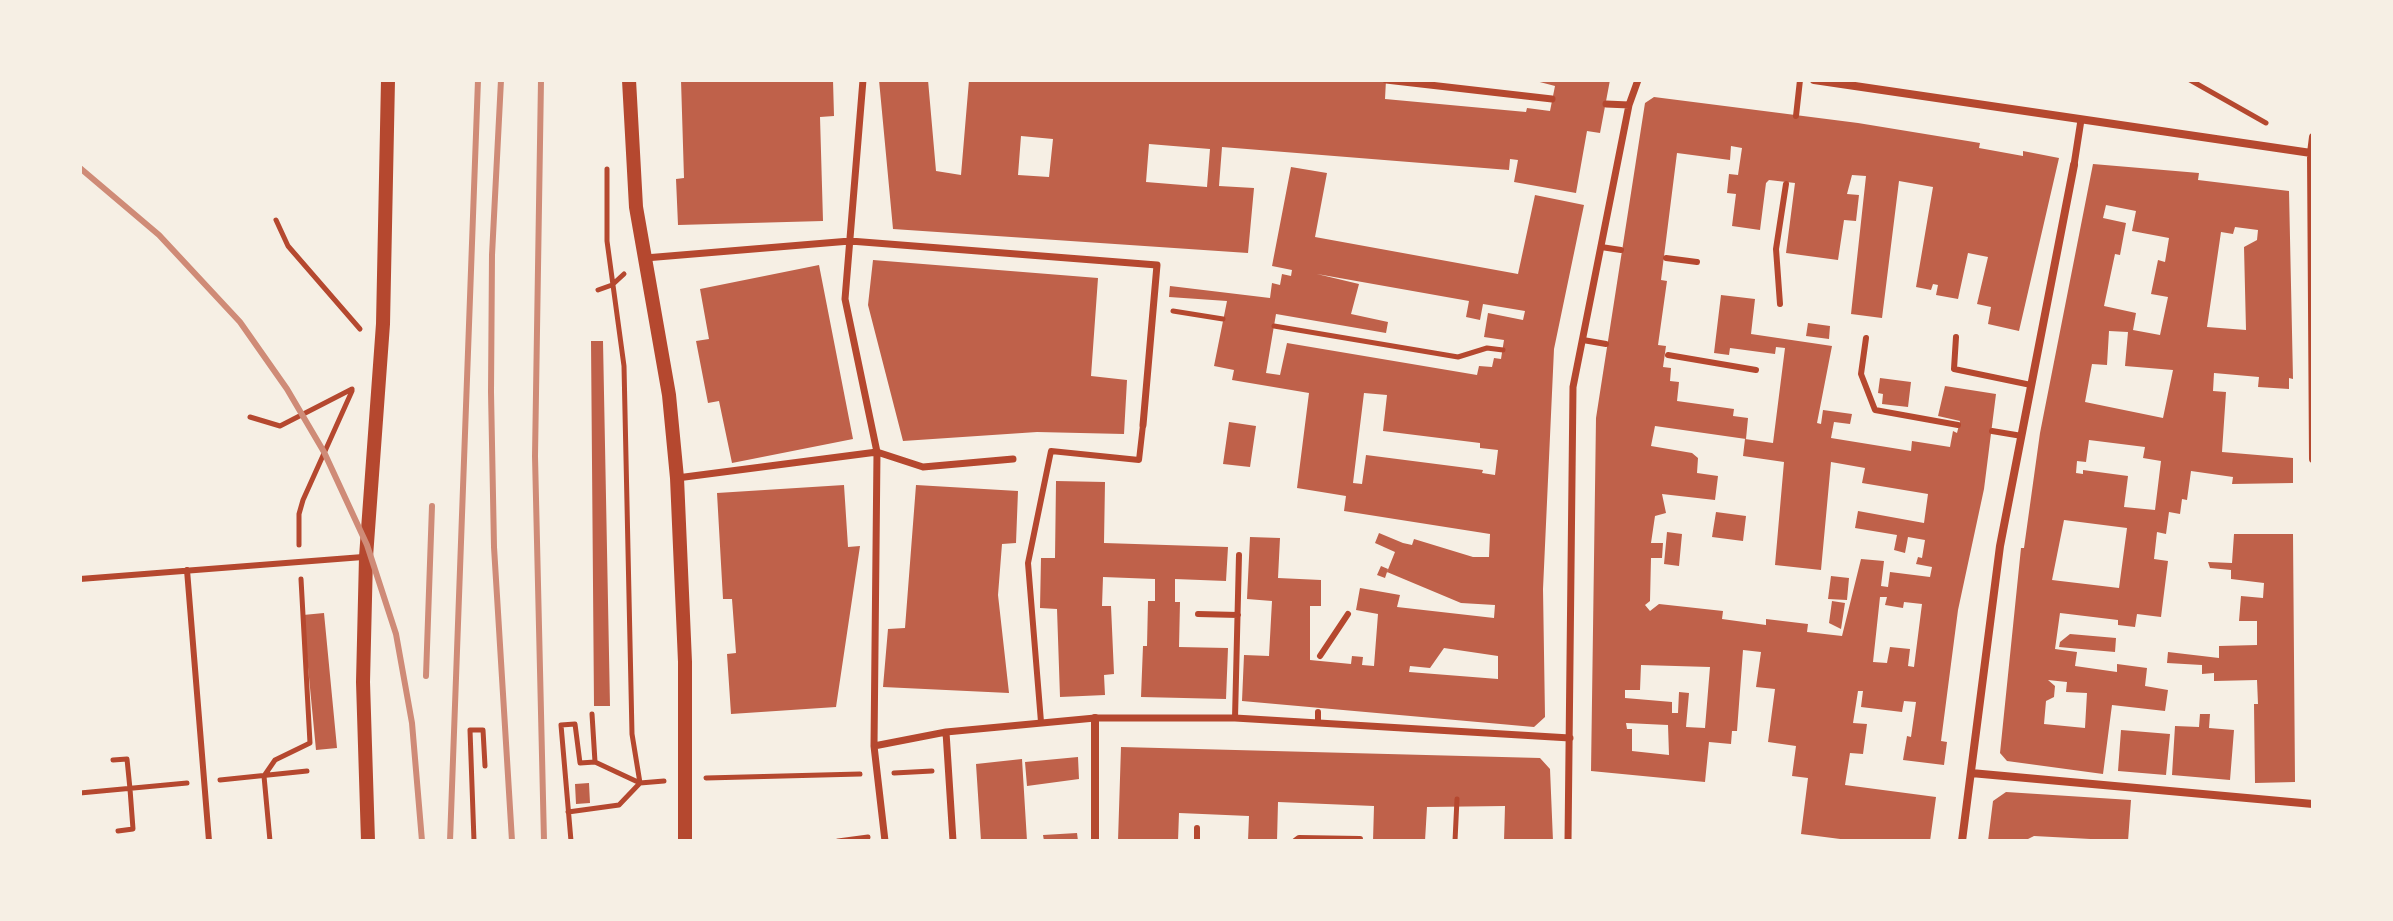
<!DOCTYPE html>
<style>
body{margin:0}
#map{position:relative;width:2393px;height:921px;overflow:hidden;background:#f6efe4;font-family:"Noto Sans",sans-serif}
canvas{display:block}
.frame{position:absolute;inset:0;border:82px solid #f6efe4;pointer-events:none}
</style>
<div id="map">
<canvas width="2393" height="921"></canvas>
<div class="frame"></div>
</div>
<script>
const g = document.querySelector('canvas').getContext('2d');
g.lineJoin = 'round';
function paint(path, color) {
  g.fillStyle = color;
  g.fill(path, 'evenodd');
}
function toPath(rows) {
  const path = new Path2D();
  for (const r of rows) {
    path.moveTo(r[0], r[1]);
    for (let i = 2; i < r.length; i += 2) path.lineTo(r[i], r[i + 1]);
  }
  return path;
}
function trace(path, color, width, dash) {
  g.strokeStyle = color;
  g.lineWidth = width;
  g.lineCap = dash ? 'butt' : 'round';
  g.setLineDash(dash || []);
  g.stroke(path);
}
const building = toPath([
 [681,80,833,80,834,116,820,117,823,221,678,225,676,179,684,178],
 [879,80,928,80,936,171,961,175,969,80,1386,80,1385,99,1526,112,1527,108,1550,111,1555,86,1532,80,1610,80,1600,133,1587,131,1576,193,1514,182,1518,160,1510,159,1509,170,1222,147,1219,186,1254,188,1248,253,893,229],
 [1021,136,1053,139,1049,177,1018,175],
 [1149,144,1210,149,1207,187,1146,182],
 [1654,97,1858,123,1980,143,1979,148,2023,156,2023,151,2059,158,2019,331,1988,324,1991,307,1977,304,1988,257,1968,253,1958,299,1936,295,1938,285,1933,284,1931,290,1916,287,1933,187,1899,181,1882,318,1851,314,1866,176,1852,175,1847,194,1859,195,1856,221,1844,220,1838,260,1786,253,1795,183,1769,180,1766,183,1760,230,1732,226,1736,194,1727,193,1729,174,1738,175,1742,148,1731,146,1730,160,1677,153,1661,280,1667,281,1658,345,1666,346,1663,367,1671,368,1670,381,1679,382,1677,401,1734,409,1733,416,1748,418,1746,439,1655,426,1651,446,1692,453,1698,458,1697,473,1718,476,1715,500,1662,494,1666,513,1655,516,1651,543,1663,543,1662,558,1651,558,1650,601,1645,605,1650,611,1659,604,1723,611,1722,619,1766,625,1766,619,1808,624,1807,632,1842,636,1861,559,1884,561,1881,586,1888,587,1890,572,1930,577,1932,567,1916,564,1918,557,1922,558,1925,540,1908,537,1905,553,1894,550,1897,535,1855,528,1858,511,1924,523,1928,494,1862,483,1865,468,1831,462,1821,570,1775,565,1784,462,1743,456,1745,439,1773,443,1785,348,1776,347,1775,354,1730,348,1729,355,1714,353,1721,295,1755,299,1751,334,1832,346,1817,423,1821,424,1823,410,1852,414,1850,424,1834,422,1831,438,1911,451,1912,441,1950,447,1953,431,1957,433,1960,421,1938,416,1945,386,1996,394,1984,489,1958,610,1941,741,1947,742,1944,765,1903,760,1907,736,1911,737,1916,702,1904,701,1902,712,1861,707,1863,691,1858,691,1853,723,1867,724,1863,754,1850,753,1845,785,1936,797,1930,841,1856,841,1801,834,1808,778,1792,776,1796,746,1768,742,1775,689,1756,687,1761,652,1743,650,1737,731,1732,731,1731,744,1709,742,1705,782,1591,771,1596,418,1645,103],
 [1880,597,1887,597,1885,605,1903,608,1904,602,1922,604,1914,667,1908,666,1910,649,1890,647,1887,663,1873,662],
 [1641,665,1710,667,1705,728,1686,727,1689,693,1679,692,1678,713,1672,713,1672,702,1625,698,1625,690,1640,690],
 [1626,723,1668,725,1669,755,1632,751,1632,729,1627,729],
 [2093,164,2199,173,2198,180,2289,191,2293,379,2289,378,2289,389,2258,387,2259,377,2214,373,2213,391,2226,392,2222,452,2293,458,2293,483,2232,484,2233,477,2191,471,2187,500,2182,499,2180,514,2169,512,2166,534,2157,532,2154,559,2168,561,2161,617,2137,614,2135,627,2118,625,2118,620,2060,613,2055,649,2077,652,2075,666,2117,672,2117,664,2147,668,2145,686,2168,690,2165,711,2112,705,2103,774,2007,761,2000,753,2021,548,2024,548,2040,433],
 [2106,205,2136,211,2132,231,2169,238,2165,262,2158,260,2151,294,2168,297,2160,335,2133,330,2136,313,2104,306,2115,254,2120,255,2126,223,2103,218],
 [2235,227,2258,230,2257,240,2244,247,2246,330,2207,327,2221,232,2233,234],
 [2109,331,2128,332,2125,366,2173,370,2163,418,2085,402,2092,364,2107,365],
 [2089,440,2145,447,2143,458,2161,461,2155,510,2124,507,2128,476,2083,470,2083,474,2076,473,2077,461,2086,462],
 [2064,520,2127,528,2119,588,2052,580],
 [2048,680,2067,682,2066,692,2087,693,2085,728,2044,724,2046,701,2054,697,2055,686],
 [1291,167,1327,173,1315,237,1518,274,1535,195,1584,205,1554,349,1543,589,1545,717,1534,727,1242,701,1244,655,1269,656,1272,601,1247,599,1250,537,1280,538,1278,578,1321,580,1321,606,1310,606,1310,660,1351,664,1352,656,1363,657,1362,665,1374,666,1378,614,1356,610,1360,588,1400,595,1397,607,1494,618,1495,605,1461,603,1387,572,1395,552,1375,543,1379,533,1403,543,1412,545,1414,539,1473,557,1489,557,1490,534,1344,511,1346,496,1297,488,1309,393,1232,380,1234,370,1214,366,1227,301,1169,297,1170,286,1270,298,1272,283,1280,285,1282,274,1291,276,1292,270,1272,266],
 [1317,274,1469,301,1466,317,1480,320,1483,304,1525,311,1523,320,1488,313,1484,337,1504,340,1501,359,1494,358,1492,367,1479,366,1477,375,1287,343,1280,375,1266,373,1276,314,1386,333,1388,322,1351,314,1359,284],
 [1364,393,1387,395,1383,431,1480,443,1480,448,1498,450,1495,475,1482,473,1483,470,1366,455,1362,484,1353,483],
 [1444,648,1498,656,1498,679,1409,672,1410,666,1430,668],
 [873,260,1098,278,1091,376,1127,380,1124,434,1037,432,903,441,868,305],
 [819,265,853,439,732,463,719,401,708,403,696,341,709,339,700,289],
 [1808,323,1830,326,1829,339,1806,336],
 [591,341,603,341,610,706,594,706],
 [1880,378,1911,382,1908,407,1882,404,1883,394,1878,393],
 [1229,422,1256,426,1250,467,1223,464],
 [1056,481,1105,482,1104,543,1228,547,1226,581,1175,579,1175,602,1180,602,1179,647,1228,648,1226,699,1141,697,1143,646,1147,646,1148,601,1155,601,1155,579,1103,577,1102,606,1111,606,1114,674,1104,675,1105,695,1060,697,1057,609,1040,608,1041,558,1055,558],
 [844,485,848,547,860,546,836,707,731,714,727,654,736,653,732,599,723,599,717,493],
 [916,485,1018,491,1016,543,1002,544,998,595,1009,693,883,687,888,629,905,628],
 [1716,512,1746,516,1743,541,1712,537],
 [1667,532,1682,534,1679,566,1664,564],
 [2234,534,2293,534,2295,782,2255,783,2254,704,2258,704,2257,680,2214,681,2214,673,2202,674,2202,665,2167,663,2168,652,2219,658,2219,646,2257,645,2257,621,2239,621,2241,596,2263,598,2264,583,2231,579,2231,570,2210,568,2208,562,2232,563],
 [1381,566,1388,569,1385,578,1377,575],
 [1831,576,1849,578,1847,600,1828,599],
 [1832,601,1845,603,1841,629,1829,623],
 [324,613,337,748,316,750,303,615],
 [2070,634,2116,638,2115,652,2059,647,2060,642],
 [2200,714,2210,714,2209,728,2234,730,2230,780,2172,775,2175,726,2199,727],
 [2121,730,2170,734,2166,775,2118,771],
 [1121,747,1540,758,1550,769,1553,841,1504,841,1505,806,1427,807,1425,841,1373,841,1374,806,1278,802,1277,841,1248,841,1249,816,1179,813,1178,841,1118,841],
 [1078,757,1079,779,1027,786,1025,762],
 [1022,759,1027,841,981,841,976,764],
 [589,783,590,803,576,804,575,784],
 [2006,792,2131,800,2128,841,2034,836,2024,841,1988,841,1993,801],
 [1077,833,1078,841,1044,841,1043,835]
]);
const path = toPath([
 [2190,80,2266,123],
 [276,220,288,246,360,329],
 [598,290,612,285,624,274],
 [1173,311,1223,319],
 [1274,326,1458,357,1487,348,1503,350],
 [250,417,280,426,352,389],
 [299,545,299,514,303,500,352,391],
 [592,714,595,762,640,783,632,734,624,366,607,241,607,169],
 [113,760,127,759,130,789,133,829,118,831],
 [894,773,932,771],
 [706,778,860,774],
 [220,780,307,771],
 [80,793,187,783],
 [568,812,619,805,640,783,664,781],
 [270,841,264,776,275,760,310,743,301,579],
 [474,841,470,730,483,730,485,766],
 [571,841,561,725,575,724,580,763,595,762],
 [838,841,868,837],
 [1455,841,1457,799]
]);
const service = toPath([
 [1796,116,1800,80],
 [1601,247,1621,250],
 [1666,258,1697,262],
 [1780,304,1776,249,1786,184],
 [1956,337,1954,369,2031,385],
 [1866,338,1861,374,1875,410,1958,425],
 [1583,340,1606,344],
 [1668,355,1756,370],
 [1992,431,2022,436],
 [187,570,209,841],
 [80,579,363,557],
 [1198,614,1238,615],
 [1320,656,1348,614],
 [1235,718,1239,555],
 [1041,722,1028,563,1051,451,1139,460,1143,425],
 [1318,723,1318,712],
 [1197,841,1197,828],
 [1295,841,1299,838,1360,839]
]);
const pedestrian = toPath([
 [863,80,845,299,877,452,874,746,885,841],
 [1386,80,1552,99],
 [1606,104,1629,105],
 [2074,165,2081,120],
 [645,258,850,241,1157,265,1143,425],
 [677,478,877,452,923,467,1013,459],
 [946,732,953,841],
 [874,746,946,732,1095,718,1235,718,1570,738],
 [1568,841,1573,387,1629,105,1638,80]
]);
const minor = toPath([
 [1814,80,2311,153,2313,137],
 [2311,153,2313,459],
 [1095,718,1095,841],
 [1971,773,2313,804],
 [1962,841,2000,546,2074,165]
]);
const tertiary = toPath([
 [629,80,636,207,669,395,677,478,685,662,685,841],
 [368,841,363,682,366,557,383,324,388,80]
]);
const rail = toPath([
 [501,80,492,255,491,392,494,547,512,841],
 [541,80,535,456,544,841],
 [80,168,159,235,240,322,287,389,324,452,367,545,396,634,412,723,422,841],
 [426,676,432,506],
 [450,841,478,80]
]);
paint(building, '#bf614a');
trace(path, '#b5482f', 5);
trace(service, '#b5482f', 6);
trace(pedestrian, '#b5482f', 7);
trace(minor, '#b5482f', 8);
trace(tertiary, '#b5482f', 14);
trace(rail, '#cf8b77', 6);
</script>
